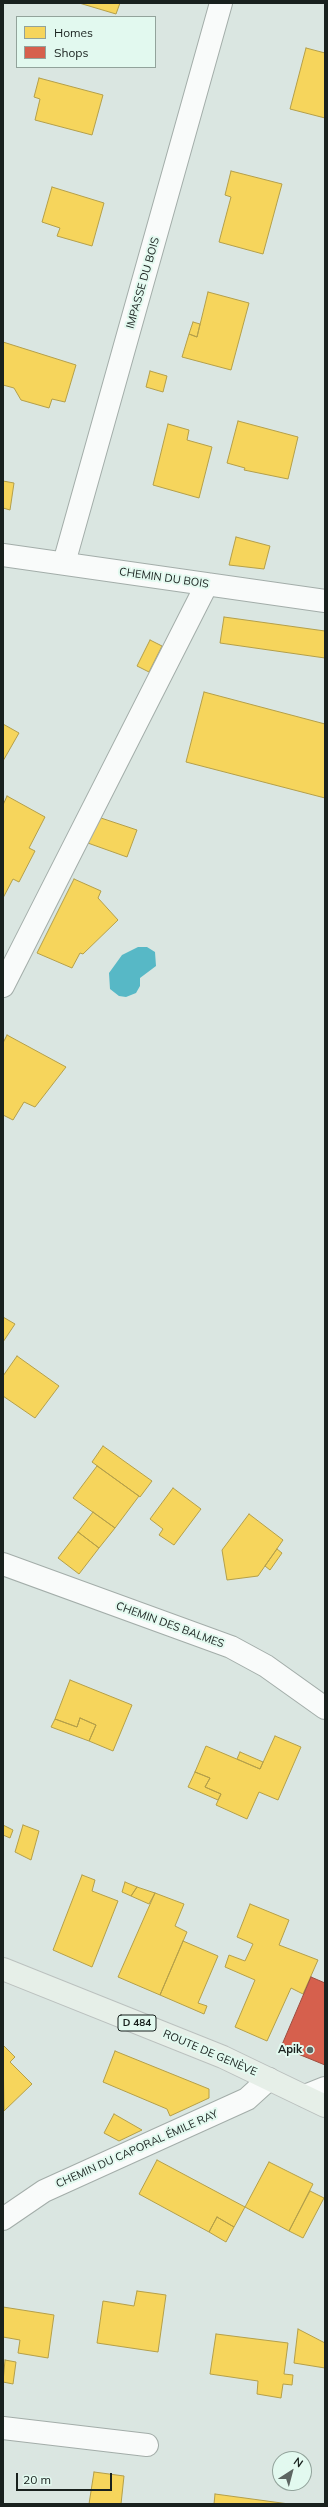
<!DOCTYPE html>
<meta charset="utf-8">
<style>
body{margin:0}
#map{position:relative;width:328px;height:2507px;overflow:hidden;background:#dae6e1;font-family:Mulish,sans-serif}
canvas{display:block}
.frame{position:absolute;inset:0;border:4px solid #19211e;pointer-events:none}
.legend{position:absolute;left:16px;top:16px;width:140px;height:52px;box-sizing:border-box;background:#e2f9ef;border:1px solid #92a39b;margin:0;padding:5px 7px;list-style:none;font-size:12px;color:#19211e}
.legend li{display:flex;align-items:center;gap:8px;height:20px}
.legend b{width:20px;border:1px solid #92a39b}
.north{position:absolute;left:272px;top:2451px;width:40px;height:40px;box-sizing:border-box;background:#e2f9ef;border:1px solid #92a39b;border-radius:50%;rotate:36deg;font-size:11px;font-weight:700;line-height:16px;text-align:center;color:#19211e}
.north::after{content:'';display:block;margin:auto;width:14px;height:18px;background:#5d6662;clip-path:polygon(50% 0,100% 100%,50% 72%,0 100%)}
.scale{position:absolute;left:16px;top:2473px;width:96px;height:18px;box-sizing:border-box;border:2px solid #19211e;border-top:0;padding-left:5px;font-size:12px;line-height:14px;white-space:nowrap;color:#19211e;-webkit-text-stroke:3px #e2f9ef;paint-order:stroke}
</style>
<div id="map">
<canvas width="328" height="2507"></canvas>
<div class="frame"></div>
<ul class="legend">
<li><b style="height:11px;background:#f6d55c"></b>Homes</li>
<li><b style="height:11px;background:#d6604d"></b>Shops</li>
</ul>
<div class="north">N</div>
<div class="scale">20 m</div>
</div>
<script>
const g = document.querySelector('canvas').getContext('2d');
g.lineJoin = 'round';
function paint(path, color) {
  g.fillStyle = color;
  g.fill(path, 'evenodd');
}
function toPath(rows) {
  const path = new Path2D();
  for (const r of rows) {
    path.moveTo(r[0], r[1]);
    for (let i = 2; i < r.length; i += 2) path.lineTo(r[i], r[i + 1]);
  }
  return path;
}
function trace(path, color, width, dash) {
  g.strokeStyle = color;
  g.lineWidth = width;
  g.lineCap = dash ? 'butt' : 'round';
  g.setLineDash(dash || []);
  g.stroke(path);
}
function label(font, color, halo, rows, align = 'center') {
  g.font = font + ' Mulish,sans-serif';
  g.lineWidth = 4;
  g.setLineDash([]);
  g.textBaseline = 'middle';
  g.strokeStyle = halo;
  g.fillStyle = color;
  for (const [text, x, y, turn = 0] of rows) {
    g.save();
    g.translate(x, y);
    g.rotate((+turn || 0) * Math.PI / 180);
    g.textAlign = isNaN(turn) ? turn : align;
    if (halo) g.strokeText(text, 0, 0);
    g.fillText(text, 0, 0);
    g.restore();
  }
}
const water = toPath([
 [138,947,147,947,155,952,156,966,140,978,140,986,136,993,126,997,119,996,110,989,109,973,122,955]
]);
const homes = toPath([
 [79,3,120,3,116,14,79,3],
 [306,48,325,53,325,118,290,109,306,48],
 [39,78,103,95,92,135,35,120,40,99,34,97,39,78],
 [231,171,282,184,263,254,219,242,231,197,225,195,231,171],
 [52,187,104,203,92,246,57,236,60,228,42,222,52,187],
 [208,292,249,303,231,370,182,357,189,334,197,337,208,292],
 [193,322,200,324,197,337,189,334,193,322],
 [3,342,76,365,65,402,52,399,49,408,21,400,14,388,3,385,3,342],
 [150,371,167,376,163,392,146,387,150,371],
 [238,421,298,437,288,479,244,470,245,468,227,463,238,421],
 [168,424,189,430,187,440,212,447,199,498,153,485,168,424],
 [3,481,14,483,10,510,3,508,3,481],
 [236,537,270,546,264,569,229,565,236,537],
 [224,617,325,631,325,658,220,643,224,617],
 [150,640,162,646,149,672,137,666,150,640],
 [204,692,325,724,325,798,186,762,204,692],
 [3,724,19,733,3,761,3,724],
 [7,796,45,817,29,848,35,851,19,882,13,879,3,898,3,805,7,796],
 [98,817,137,830,127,857,85,842,98,817],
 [74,879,101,891,98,898,118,920,83,954,80,953,72,968,37,953,74,879],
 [7,1035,66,1067,35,1107,24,1102,13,1120,3,1115,3,1043,7,1035],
 [3,1317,15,1324,3,1342,3,1317],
 [17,1356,59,1386,35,1418,3,1396,3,1376,17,1356],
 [103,1446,152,1481,140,1497,92,1462,103,1446],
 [97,1466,139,1496,115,1528,73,1498,97,1466],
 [173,1488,201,1509,174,1545,159,1535,163,1529,150,1519,173,1488],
 [93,1512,115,1528,99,1548,78,1532,93,1512],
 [249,1514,283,1540,258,1576,227,1580,222,1550,249,1514],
 [78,1532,99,1548,79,1574,58,1558,78,1532],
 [277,1549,282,1553,270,1570,265,1566,277,1549],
 [70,1680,132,1705,113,1751,89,1741,96,1725,80,1718,77,1727,55,1719,70,1680],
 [80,1718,96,1725,89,1741,51,1727,55,1719,77,1727,80,1718],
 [275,1736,301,1747,278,1800,259,1792,247,1819,216,1805,221,1794,205,1787,210,1778,195,1772,206,1746,260,1769,275,1736],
 [240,1752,263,1762,260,1769,237,1759,240,1752],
 [195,1772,210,1778,205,1787,221,1794,218,1800,188,1787,195,1772],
 [3,1825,13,1830,10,1838,3,1835,3,1825],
 [23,1825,39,1831,31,1860,15,1852,23,1825],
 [82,1875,95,1880,92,1891,118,1901,92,1967,53,1950,82,1875],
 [125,1882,137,1887,131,1896,122,1892,125,1882],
 [137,1887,155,1893,149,1904,131,1896,137,1887],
 [155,1893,184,1904,175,1926,187,1932,160,1995,118,1977,155,1893],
 [250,1904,289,1920,279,1945,318,1960,303,1994,291,1988,267,2041,235,2027,255,1980,225,1967,229,1955,245,1961,253,1944,237,1937,250,1904],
 [183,1941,218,1956,198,2003,207,2006,204,2014,160,1995,183,1941],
 [3,2045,15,2057,10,2062,32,2084,4,2111,3,2045],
 [115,2051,209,2089,209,2098,170,2116,167,2109,103,2082,115,2051],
 [114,2114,142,2130,119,2141,104,2133,114,2114],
 [157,2160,245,2207,234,2227,217,2217,209,2232,139,2194,157,2160],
 [269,2162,313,2184,289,2231,245,2207,269,2162],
 [310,2191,324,2198,303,2238,289,2231,310,2191],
 [217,2217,234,2227,226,2242,209,2232,217,2217],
 [137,2291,166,2295,158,2352,97,2343,103,2301,134,2306,137,2291],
 [3,2307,54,2315,48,2358,18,2353,20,2340,3,2337,3,2307],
 [298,2329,325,2343,325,2368,294,2363,298,2329],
 [216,2334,288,2343,284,2374,293,2375,292,2385,283,2384,281,2398,257,2394,258,2381,210,2374,216,2334],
 [5,2360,16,2362,13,2384,3,2382,5,2360],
 [94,2472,124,2476,121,2504,89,2504,94,2472],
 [215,2494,289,2504,214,2504,215,2494]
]);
const shops = toPath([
 [311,1977,325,1983,325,2065,281,2047,311,1977]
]);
const street = toPath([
 [3,555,325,601],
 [64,563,221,3],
 [3,986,207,584],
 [3,1564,231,1647,266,1666,325,1708],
 [305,2096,325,2088],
 [3,2219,44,2191,247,2099,269,2079],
 [3,2428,147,2445]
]);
const primary = toPath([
 [3,1969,223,2057,325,2106]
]);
const markers = [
 [310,2050,4,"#5d6662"]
];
const shields = [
 [137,2023,38]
];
const shieldNames = [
 ["D 484",137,2023]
];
const streetNames = [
 ["IMPASSE DU BOIS",143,283,-74],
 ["CHEMIN DU BOIS",164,578,8],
 ["CHEMIN DES BALMES",170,1625,20],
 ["ROUTE DE GENÈVE",210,2053,23],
 ["CHEMIN DU CAPORAL ÉMILE RAY",137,2149,-24]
];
const poiNames = [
 ["Apik",302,2050]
];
paint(water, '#57b8c6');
paint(homes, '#f6d55c');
trace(homes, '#b49f49', 1);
paint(shops, '#d6604d');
trace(shops, '#9d4d3f', 1);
trace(street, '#a3ada9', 24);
trace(primary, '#bbc1bf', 24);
trace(street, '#f9fbfa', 22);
trace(primary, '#e6efe8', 22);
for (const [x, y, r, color] of markers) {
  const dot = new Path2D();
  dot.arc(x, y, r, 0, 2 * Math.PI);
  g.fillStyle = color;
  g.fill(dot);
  trace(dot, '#e2f9ef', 1.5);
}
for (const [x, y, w] of shields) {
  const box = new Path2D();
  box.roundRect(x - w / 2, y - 8, w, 16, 3);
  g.fillStyle = '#e2f9ef';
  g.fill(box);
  trace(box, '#19211e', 1);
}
label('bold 10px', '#19211e', null, shieldNames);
label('11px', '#19211e', '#e2f9ef', streetNames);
label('bold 11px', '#19211e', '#e2f9ef', poiNames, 'right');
</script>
